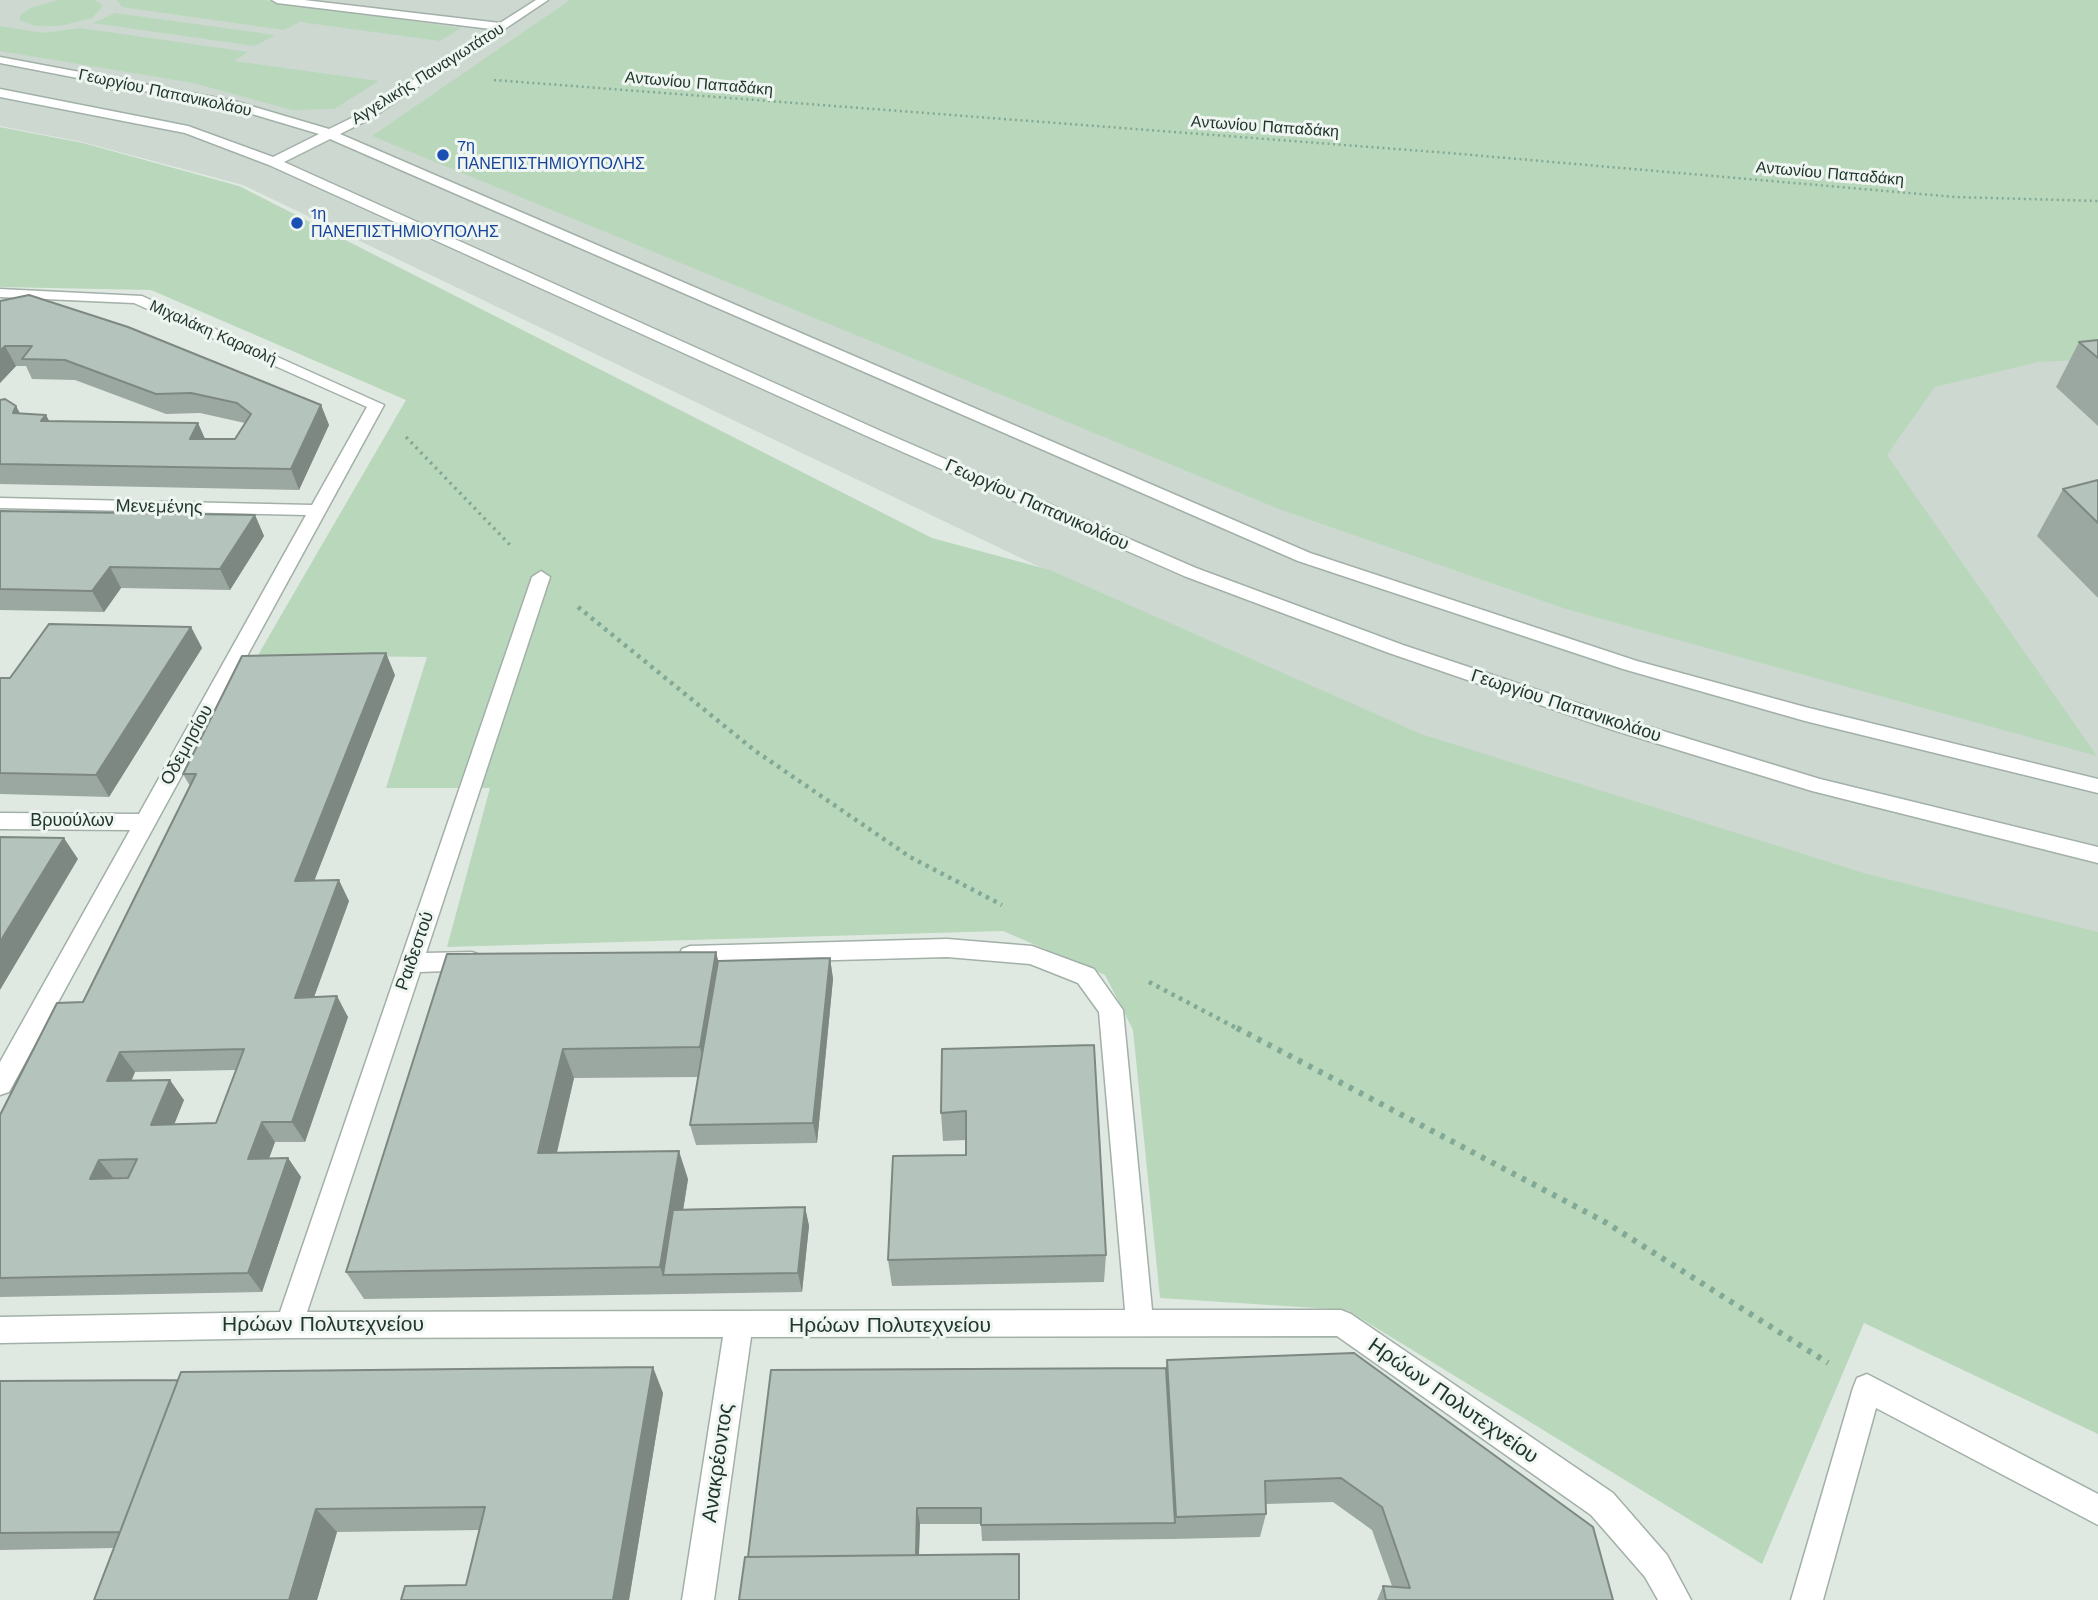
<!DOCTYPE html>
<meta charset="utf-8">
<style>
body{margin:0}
canvas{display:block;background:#dfe9e2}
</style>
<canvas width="2098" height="1600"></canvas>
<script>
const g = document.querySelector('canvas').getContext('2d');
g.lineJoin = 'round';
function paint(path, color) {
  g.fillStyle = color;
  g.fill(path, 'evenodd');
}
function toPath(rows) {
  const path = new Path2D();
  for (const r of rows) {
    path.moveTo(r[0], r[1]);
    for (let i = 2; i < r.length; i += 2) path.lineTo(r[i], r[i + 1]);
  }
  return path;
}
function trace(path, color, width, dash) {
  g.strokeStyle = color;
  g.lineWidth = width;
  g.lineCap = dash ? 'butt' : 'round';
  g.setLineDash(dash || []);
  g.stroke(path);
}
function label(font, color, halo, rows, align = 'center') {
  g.font = font + ' "Work Sans",sans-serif';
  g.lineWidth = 6;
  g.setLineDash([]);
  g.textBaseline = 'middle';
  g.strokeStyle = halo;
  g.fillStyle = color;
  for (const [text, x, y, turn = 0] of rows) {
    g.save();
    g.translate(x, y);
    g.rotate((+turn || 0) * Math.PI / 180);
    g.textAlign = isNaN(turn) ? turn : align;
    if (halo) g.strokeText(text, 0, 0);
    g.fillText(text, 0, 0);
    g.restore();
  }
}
const built = toPath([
 [0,0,2098,0,2098,934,1860,872,1423,738,1050,572,243,185,82,142,0,126]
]);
const green = toPath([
 [58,0,95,0,103,6,92,18,60,26,36,26,20,20,20,16,30,8],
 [117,0,263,0,461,28,440,41,300,22,284,30,122,7],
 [570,0,2098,0,2098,359,2038,362,1935,387,1887,455,2097,756,1566,609,1279,509,372,136],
 [115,13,275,35,255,46,93,23],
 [0,26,44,33,80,28,248,52,234,61,379,81,334,109,292,110,193,83,0,51],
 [0,127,83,143,239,186,932,538,1050,570,1421,734,1864,873,2098,932,2098,1434,1864,1323,1762,1564,1347,1310,1160,1298,1133,1030,1105,975,1003,931,447,947,490,788,386,788,427,657,258,655,406,400,151,290,0,287]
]);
const pathFar3 = toPath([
 [494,80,1449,153,1955,197,2098,201]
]);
const pathFar2 = toPath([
 [406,437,512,547]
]);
const pathFar1 = toPath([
 [578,607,754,750,910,857,1002,905],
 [1149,982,1240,1030]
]);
const path = toPath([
 [1237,1028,1605,1222,1828,1363]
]);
const minor = toPath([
 [272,0,304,0,500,23,536,0,548,0,370,119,340,134,1310,553,1637,661,1805,707,2098,779,2098,793,1805,721,1623,669,1298,561,330,139,284,162,883,432,1196,568,1403,645,1627,720,1820,779,2098,847,2098,863,1812,791,1613,730,1389,653,1184,576,871,438,269,165,185,133,0,97,0,89,188,126,273,157,319,134,232,108,0,63,0,57,234,101,329,129,362,113,491,29,277,3,272,0],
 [0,289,142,296,384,405,9,1092,0,1095,0,1062,130,830,0,829,0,813,139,814,306,515,0,508,0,498,312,505,367,407,134,303,0,297,0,289],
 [541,571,550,577,426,953,472,952,480,955,484,961,480,967,472,970,420,972,307,1312,1125,1310,1099,1012,1078,983,1030,964,947,957,690,964,682,961,679,955,682,949,690,946,947,939,1032,946,1094,969,1123,1010,1152,1310,1341,1310,1351,1314,1613,1493,1667,1555,1691,1600,1658,1600,1645,1577,1591,1515,1337,1336,751,1337,714,1600,682,1600,723,1337,289,1338,0,1343,0,1317,280,1312,532,577,541,571],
 [1867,1374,2098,1494,2098,1525,1876,1408,1823,1600,1791,1600,1853,1388,1857,1378,1867,1374]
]);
const wall = toPath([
 [0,301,321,405,329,425,299,490,0,484,0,400,21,414,49,421,205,439,235,439,245,423,200,413,166,414,75,380,32,379,26,366,16,366,0,383],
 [2098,340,2098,426,2056,387,2079,342],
 [2098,480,2098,598,2037,536,2063,489],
 [0,511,255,515,264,536,230,590,121,588,104,612,0,610],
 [191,627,202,648,109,797,0,794,0,677,1,678,10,678],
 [395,675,314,880,349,901,314,997,348,1017,305,1142,275,1142,269,1159,288,1158,301,1177,262,1292,0,1297,0,1115,83,1002,190,786,183,774],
 [236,1070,216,1123,174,1124,184,1100,132,1080,135,1072],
 [716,952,718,961,830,958,833,979,817,1143,696,1145,690,1125,698,1077,574,1078,557,1153,688,1179,683,1209,805,1207,809,1226,802,1292,364,1299,346,1272,447,954],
 [942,1049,1106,1255,1104,1282,892,1286,888,1260,966,1155,966,1140,943,1141,941,1113],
 [1167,1360,1593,1527,1386,1600,1392,1586,1372,1530,1333,1502,1266,1504,1266,1514,1260,1537,1172,1539,982,1541,981,1524,920,1524,919,1555,1019,1554,1020,1577,748,1557,1166,1368],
 [0,1381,663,1393,629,1600,401,1600,466,1585,480,1530,337,1532,317,1600,94,1600,114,1548,0,1550],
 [1383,1586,1386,1600,1377,1600]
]);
const shadedWall = toPath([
 [5,346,16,366,0,383,0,351],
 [321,405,329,425,299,490,291,469],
 [16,406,27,426,13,413],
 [46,415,57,435,41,421],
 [198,423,207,443,190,439],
 [255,515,264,536,230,590,220,569],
 [110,567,121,588,104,612,92,591],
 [191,627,202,648,109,797,96,775],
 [386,653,395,675,306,902,295,881],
 [64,838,78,859,0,990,0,942],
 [339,880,349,901,306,1019,295,998],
 [716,952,723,981,707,1077,700,1047],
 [830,958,833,979,817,1143,813,1123],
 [337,996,348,1017,305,1142,292,1122],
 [563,1049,574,1078,550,1181,538,1153],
 [120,1052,135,1072,122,1101,107,1081],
 [170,1080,184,1100,166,1145,151,1125],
 [262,1122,275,1142,261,1179,248,1159],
 [679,1151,688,1179,673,1275,663,1275,660,1267],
 [288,1158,301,1177,262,1292,248,1273],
 [99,1160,115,1180,90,1179],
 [805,1207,809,1226,802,1292,798,1273],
 [653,1367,663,1393,629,1600,613,1600],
 [917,1508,920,1524,918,1577,915,1561],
 [316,1509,337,1532,317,1600,289,1600]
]);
const building = toPath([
 [29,295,128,327,321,405,291,469,0,464,0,400,5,399,16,406,13,413,46,415,41,421,198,423,190,439,235,439,251,414,237,403,191,393,156,394,65,360,22,359,32,346,5,346,0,351,0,301,29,295],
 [2098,340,2098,358,2079,342,2098,340],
 [2098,480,2098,523,2063,489,2098,480],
 [0,511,255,515,220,569,110,567,92,591,0,589,0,511],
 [49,624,191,627,96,775,0,773,0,678,10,678,49,624],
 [386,653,295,881,339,880,295,998,337,996,292,1122,262,1122,248,1159,288,1158,248,1273,0,1278,0,1115,57,1003,83,1002,196,774,183,774,242,656,386,653],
 [244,1049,216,1123,151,1125,170,1080,107,1081,120,1052,244,1049],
 [137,1159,128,1178,90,1179,99,1160,137,1159],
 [0,837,64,838,0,942,0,837],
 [716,952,700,1047,563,1049,538,1153,679,1151,660,1267,346,1272,447,954,716,952],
 [830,958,813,1123,690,1125,718,961,830,958],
 [1094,1045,1106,1255,888,1260,893,1156,966,1155,966,1111,941,1113,942,1049,1094,1045],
 [805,1207,798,1273,663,1275,673,1210,805,1207],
 [1354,1353,1593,1527,1613,1600,1386,1600,1383,1586,1410,1588,1382,1507,1341,1478,1265,1481,1266,1514,1176,1517,1167,1360,1354,1353],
 [653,1367,613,1600,401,1600,405,1586,466,1585,485,1507,316,1509,289,1600,94,1600,181,1372,653,1367],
 [1166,1368,1175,1523,981,1525,981,1508,917,1508,916,1555,748,1557,771,1370,1166,1368],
 [178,1380,120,1532,0,1533,0,1381,178,1380],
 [1019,1554,1019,1600,739,1600,745,1557,1019,1554]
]);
const markers = [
 [443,155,7,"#1a4fb4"],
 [297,223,7,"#1a4fb4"]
];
const farStreetnames = [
 ["Αγγελικής Παναγιωτάτου",428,74,-32],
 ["Αντωνίου Παπαδάκη",699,84,5],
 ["Γεωργίου Παπανικολάου",165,93,12],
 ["Αντωνίου Παπαδάκη",1265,127,4],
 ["Αντωνίου Παπαδάκη",1830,174,5],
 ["Μιχαλάκη Καραολή",213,333,24]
];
const farTransitnames = [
 ["7η",457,146],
 ["ΠΑΝΕΠΙΣΤΗΜΙΟΥΠΟΛΗΣ",457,164],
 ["1η",311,214],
 ["ΠΑΝΕΠΙΣΤΗΜΙΟΥΠΟΛΗΣ",311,232]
];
const streetNames = [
 ["Γεωργίου Παπανικολάου",1037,505,24],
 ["Μενεμένης",159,507,1],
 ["Γεωργίου Παπανικολάου",1566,706,18],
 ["Οδεμησίου",187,745,-61],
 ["Βρυούλων",72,821],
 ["Ραιδεστού",415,951,-71]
];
const nearStreetnames = [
 ["Ηρώων Πολυτεχνείου",323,1325],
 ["Ηρώων Πολυτεχνείου",890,1326],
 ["Ηρώων Πολυτεχνείου",1453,1401,35],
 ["Ανακρέοντος",718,1463,-82]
];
paint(built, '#cdd8d1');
paint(green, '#b9d8bb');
trace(minor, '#a2b0a8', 3);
trace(pathFar3, '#82a995', 2.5, [2, 3.5]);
trace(pathFar2, '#82a995', 3.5, [2.5, 4.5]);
trace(pathFar1, '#82a995', 4.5, [3.5, 5]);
trace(path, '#82a995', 6, [4.5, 7]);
paint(minor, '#fff');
paint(wall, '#9ba8a1');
paint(shadedWall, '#7e8883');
paint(building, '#b4c3bb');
trace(building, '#7e8883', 2);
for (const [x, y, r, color] of markers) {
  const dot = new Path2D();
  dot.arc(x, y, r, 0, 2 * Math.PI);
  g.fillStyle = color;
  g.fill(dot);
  trace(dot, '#eff6f1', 2.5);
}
label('16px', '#21372d', '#eff6f1', farStreetnames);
label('16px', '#164399', '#eff6f1', farTransitnames, 'left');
label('18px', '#21372d', '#eff6f1', streetNames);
label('21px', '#21372d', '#eff6f1', nearStreetnames);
</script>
